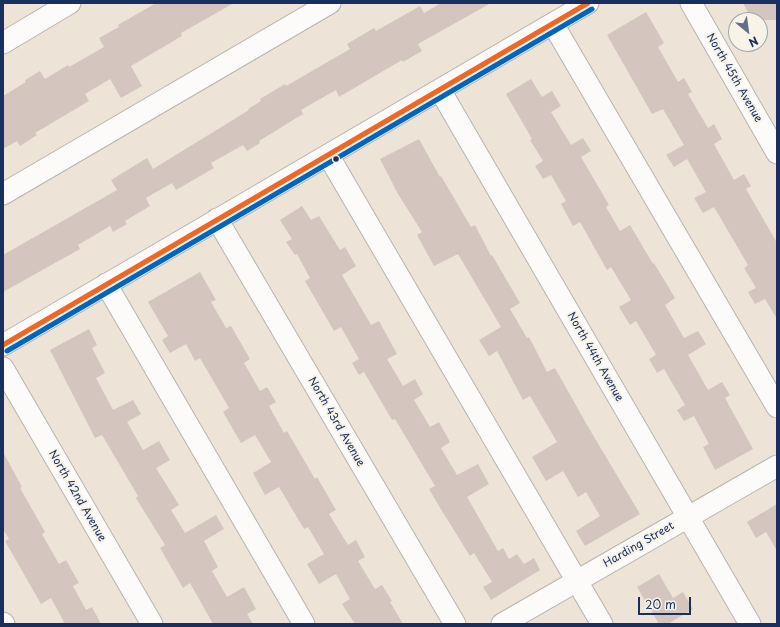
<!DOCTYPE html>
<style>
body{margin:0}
#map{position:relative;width:780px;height:627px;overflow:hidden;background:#ede4d7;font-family:"Playpen Sans",sans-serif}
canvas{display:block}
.frame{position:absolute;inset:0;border:4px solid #1b2f5e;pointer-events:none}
.north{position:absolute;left:728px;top:12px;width:40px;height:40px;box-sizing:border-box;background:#f7f3e8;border:1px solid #9fa5b1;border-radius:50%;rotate:151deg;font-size:11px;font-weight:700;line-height:16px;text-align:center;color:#1b2f5e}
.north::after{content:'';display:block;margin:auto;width:14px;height:18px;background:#646e88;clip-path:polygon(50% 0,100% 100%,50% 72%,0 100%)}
.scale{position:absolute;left:638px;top:597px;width:53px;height:18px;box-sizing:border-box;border:2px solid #1b2f5e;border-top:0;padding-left:5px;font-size:12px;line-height:14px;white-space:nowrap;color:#1b2f5e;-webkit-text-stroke:3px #f7f3e8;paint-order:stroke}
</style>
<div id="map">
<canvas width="780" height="627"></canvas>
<div class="frame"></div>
<div class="north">N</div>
<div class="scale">20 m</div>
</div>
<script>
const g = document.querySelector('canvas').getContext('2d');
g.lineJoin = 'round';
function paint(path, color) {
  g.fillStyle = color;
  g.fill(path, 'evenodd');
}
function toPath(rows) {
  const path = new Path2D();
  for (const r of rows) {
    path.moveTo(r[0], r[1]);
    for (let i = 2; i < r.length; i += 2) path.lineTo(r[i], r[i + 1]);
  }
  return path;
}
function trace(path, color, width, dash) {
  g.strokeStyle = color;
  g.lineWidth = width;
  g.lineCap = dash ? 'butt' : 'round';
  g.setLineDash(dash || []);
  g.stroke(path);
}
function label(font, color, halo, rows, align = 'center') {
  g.font = font + ' "Playpen Sans",sans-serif';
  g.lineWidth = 4;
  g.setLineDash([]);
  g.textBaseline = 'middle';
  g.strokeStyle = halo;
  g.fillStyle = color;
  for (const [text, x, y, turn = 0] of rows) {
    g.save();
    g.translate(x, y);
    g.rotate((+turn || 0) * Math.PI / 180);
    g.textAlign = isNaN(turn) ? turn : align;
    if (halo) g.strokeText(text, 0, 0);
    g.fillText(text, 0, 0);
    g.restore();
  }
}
const building = toPath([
 [156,3,234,3,181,33,182,36,131,66,142,86,121,98,110,79,85,94,89,101,35,133,37,135,20,146,17,141,3,149,3,96,26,82,25,80,40,71,45,79,68,65,69,67,104,47,99,38,119,27,118,25],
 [441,3,491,3,418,44,422,51,403,62,402,60,339,97,336,90,301,110,303,114,259,141,260,143,247,151,243,145,211,163,214,168,176,190,172,183,146,198,150,206,125,221,127,224,113,232,110,226,78,245,80,249,3,292,3,255,117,190,111,180,147,158,153,169,249,110,248,109,261,101,260,99,285,84,286,86,350,49,347,44,374,28,376,31,420,6,424,13],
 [743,3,777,3,777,20,752,20],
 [646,12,664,43,658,47,678,82,684,78,692,92,688,94,708,128,714,124,722,139,714,144,734,180,744,174,751,186,746,189,777,243,777,319,765,299,755,304,748,292,756,288,744,268,748,265,714,207,703,213,694,198,706,192,687,159,674,167,666,155,684,145,663,109,652,114,607,35],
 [531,79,542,97,552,91,561,106,551,112,571,145,583,138,591,151,581,157,609,205,606,207,620,231,630,225,653,264,654,263,675,298,665,305,684,338,698,331,706,344,688,355,708,390,722,382,730,395,725,398,753,449,715,470,703,447,709,444,694,416,684,421,677,410,685,405,664,369,657,373,649,359,656,355,636,321,630,325,619,307,631,300,611,267,607,270,580,222,573,226,561,204,566,201,551,175,543,179,535,166,543,161,530,140,532,139,506,94],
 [419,139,440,177,441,176,471,227,475,225,491,256,492,255,520,303,510,309,527,338,529,337,547,372,555,368,587,425,640,514,585,546,576,531,600,516,586,492,578,497,563,471,546,481,532,457,557,442,530,396,523,400,497,351,489,356,479,340,501,327,458,254,434,266,417,235,422,232,398,194,380,159],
 [302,206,311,220,319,216,340,250,345,247,356,266,342,275,371,325,379,321,397,354,387,359,403,386,415,379,423,394,414,400,430,427,439,422,450,442,441,448,457,475,478,464,489,484,467,497,498,551,503,548,509,559,517,554,524,564,534,558,540,570,491,600,483,587,492,582,474,553,470,556,442,511,429,489,435,486,395,419,392,420,364,372,359,375,352,363,359,359,341,327,334,331,305,281,310,278,297,254,295,255,286,242,292,239,280,220],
 [200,272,216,300,211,302,226,328,231,326,250,359,244,363,260,391,267,387,276,402,269,406,284,433,287,431,315,479,317,477,336,510,329,514,348,545,356,540,365,557,358,561,375,589,382,585,392,601,390,602,403,624,355,624,342,604,350,599,336,574,319,584,307,564,324,554,308,527,304,529,279,487,265,495,253,473,271,462,255,435,241,443,223,412,229,408,200,358,195,361,186,344,170,353,162,340,168,336,148,302],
 [89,329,97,345,92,348,105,373,96,378,113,410,133,400,141,414,127,422,143,450,159,441,170,460,156,468,179,505,171,510,185,533,216,515,224,529,204,541,218,567,212,571,227,597,244,587,256,609,247,614,253,624,213,624,190,583,183,588,160,548,165,545,136,498,138,496,102,435,95,438,50,350],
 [3,452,22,487,20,488,45,532,42,534,59,564,66,560,79,583,73,586,86,610,92,607,101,624,59,624,64,622,51,598,41,604,5,541,9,539,3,529],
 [777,504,777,551,766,532,756,538,747,522],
 [659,574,673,598,683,592,693,609,668,624,659,624,637,587]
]);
const minor = toPath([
 [691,3,777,153],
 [553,24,777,407],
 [3,43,70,3],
 [440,90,750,624],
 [328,155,602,624],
 [3,194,330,3],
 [217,219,455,624],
 [106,284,304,624],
 [3,345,588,3],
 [3,368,152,624],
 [3,623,4,624],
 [502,624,777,466]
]);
const bus1 = toPath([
 [3,345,588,3]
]);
const bus2 = toPath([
 [7,351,592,9]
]);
const markers = [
 [336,159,3.5,"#1b2f5e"]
];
const streetNames = [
 ["North 45th Avenue",734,78,60],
 ["North 44th Avenue",595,357,60],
 ["North 43rd Avenue",336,422,60],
 ["North 42nd Avenue",77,496,60],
 ["Harding Street",639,545,-30]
];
paint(building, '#d4c5be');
trace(minor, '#b8b4b0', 23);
trace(minor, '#fcfbf9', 21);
trace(bus1, '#f26522', 5);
trace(bus2, '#0065bd', 5);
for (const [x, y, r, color] of markers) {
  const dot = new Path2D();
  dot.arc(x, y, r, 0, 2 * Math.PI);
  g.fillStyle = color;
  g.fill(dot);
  trace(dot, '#f7f3e8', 1.5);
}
label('11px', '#1b2f5e', '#f7f3e8', streetNames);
</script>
